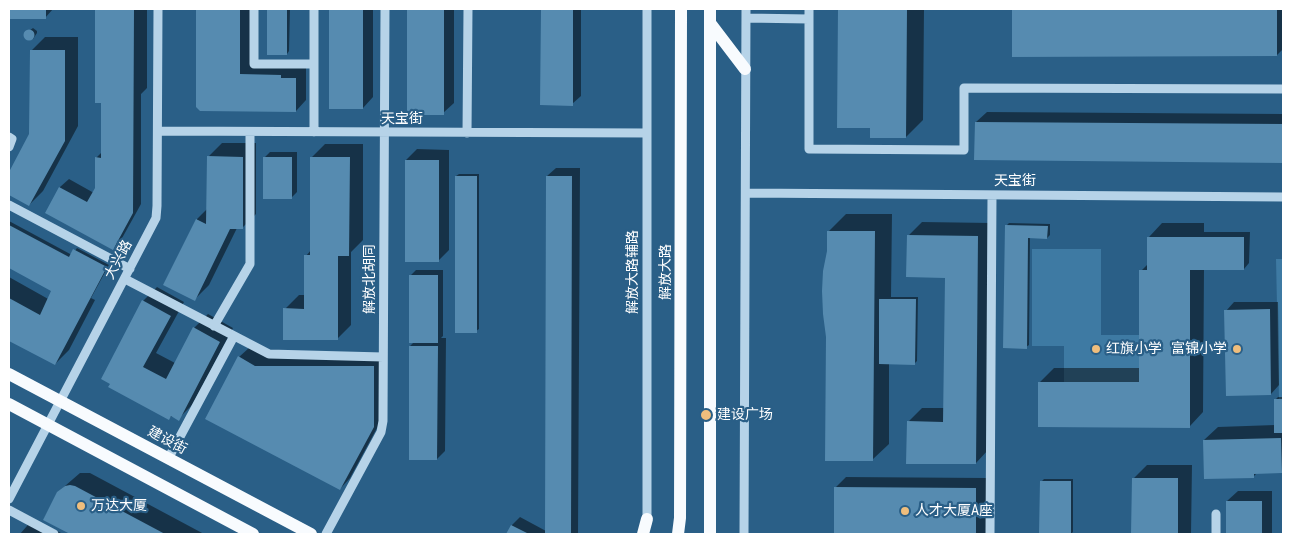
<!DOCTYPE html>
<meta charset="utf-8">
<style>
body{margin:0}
#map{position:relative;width:1292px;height:543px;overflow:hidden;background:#2a5f87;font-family:"Roboto Condensed",sans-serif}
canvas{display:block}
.frame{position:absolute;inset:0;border:10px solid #fff;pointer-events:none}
</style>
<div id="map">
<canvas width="1292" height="543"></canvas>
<div class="frame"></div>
</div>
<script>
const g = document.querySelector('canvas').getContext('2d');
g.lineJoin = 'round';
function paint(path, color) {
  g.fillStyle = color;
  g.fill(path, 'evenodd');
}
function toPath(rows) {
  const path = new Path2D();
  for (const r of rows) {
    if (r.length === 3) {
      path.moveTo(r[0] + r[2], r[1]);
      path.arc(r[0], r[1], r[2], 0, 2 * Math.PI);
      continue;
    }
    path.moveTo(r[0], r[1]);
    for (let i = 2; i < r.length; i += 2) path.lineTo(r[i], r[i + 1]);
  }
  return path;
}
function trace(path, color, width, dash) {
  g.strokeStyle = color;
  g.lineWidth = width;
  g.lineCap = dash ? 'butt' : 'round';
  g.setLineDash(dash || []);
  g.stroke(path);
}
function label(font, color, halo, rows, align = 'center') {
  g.font = font + ' "Roboto Condensed","Noto Sans SC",sans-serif';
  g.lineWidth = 4.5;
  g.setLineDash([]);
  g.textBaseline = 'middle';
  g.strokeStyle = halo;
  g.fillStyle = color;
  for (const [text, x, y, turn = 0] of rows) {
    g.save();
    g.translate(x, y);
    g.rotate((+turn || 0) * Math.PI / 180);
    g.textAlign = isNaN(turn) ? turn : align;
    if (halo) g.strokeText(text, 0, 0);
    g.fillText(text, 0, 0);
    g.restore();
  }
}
const green = toPath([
 [1032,249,1101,249,1101,335,1139,335,1139,382,1064,382,1064,346,1032,346],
 [1276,259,1283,259,1283,399,1279,399]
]);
const shadow = toPath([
 [9,9,53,9,45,18,10,18,10,29,9,31],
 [96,9,147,9,147,88,141,94,141,204,121,240,113,249,47,213,60,187,69,179,94,193,96,189,96,158,102,152,102,102,96,102],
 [197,9,250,9,250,64,306,68,306,100,296,111,197,106],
 [268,9,290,9,289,51,287,54,268,54],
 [331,9,373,9,373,97,363,108,330,108],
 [409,9,454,9,454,103,443,113,408,114],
 [542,9,581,9,581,96,572,104,542,104],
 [839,9,924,9,923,120,906,137,871,127,839,126],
 [1013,9,1283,9,1283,49,1277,55,1013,56],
 [33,28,37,31,37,33,33,39,27,39,25,34],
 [45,37,78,37,78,126,43,191,29,205,9,194,9,175,31,135,31,51],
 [987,112,1283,114,1283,161,976,159,976,122],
 [222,143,256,143,256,214,242,228,237,228,209,285,195,299,197,219,208,208,208,157],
 [325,144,363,144,363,240,351,252,351,325,337,339,285,309,299,295,305,295,306,256,311,250,311,158],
 [417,149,449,150,449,250,438,261,406,160],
 [270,152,297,152,297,192,291,198,264,158],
 [556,168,580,168,578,534,507,534,512,525,520,517,546,531,547,176],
 [459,174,479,174,479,329,476,331,456,176],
 [846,214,892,214,891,297,918,297,917,361,915,363,889,363,889,444,872,460,829,251,829,231],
 [9,221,72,255,77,248,109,265,91,298,95,300,69,350,55,364,9,339,9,277,50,300,53,290,9,267],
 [922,222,992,223,989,449,976,463,908,422,922,408,945,408,946,277,908,236],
 [1009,223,1050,224,1050,235,1047,238,1030,237,1029,345,1026,347,1006,226],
 [1162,223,1204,223,1204,232,1250,232,1249,263,1244,269,1204,269,1203,412,1190,426,1040,382,1054,368,1141,368,1141,271,1149,263,1149,237],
 [416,270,443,270,443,336,441,338,446,338,445,451,437,459,410,346,415,341,410,276],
 [157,287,184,302,156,353,175,363,194,328,208,314,233,328,192,405,178,419,172,416,169,418,110,387,143,301],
 [1234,302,1278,302,1279,385,1271,394,1226,311],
 [250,347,266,356,384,356,384,415,350,478,340,489,239,357],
 [1278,397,1283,397,1283,470,1281,472,1257,473,1253,477,1204,440,1218,427,1275,425,1275,400],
 [1147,465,1192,465,1191,534,1132,534,1133,479],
 [80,473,90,473,204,534,73,534,44,519,58,492],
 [846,477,986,478,986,534,835,534,835,488],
 [1044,479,1073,479,1073,532,1071,534,1040,534,1041,482],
 [1238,491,1272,491,1272,534,1227,534,1227,501],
 [33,519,63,534,20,534]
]);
const building = toPath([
 [9,9,46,9,46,19,9,19],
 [95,9,134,9,133,213,113,250,45,213,59,187,87,202,95,188,95,157,101,158,101,103,95,103],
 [196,9,240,9,240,74,281,75,281,78,296,78,296,112,200,111,196,107],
 [267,9,287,9,287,55,267,55],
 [329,9,363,9,363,109,329,109],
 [407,9,444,9,444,115,407,115],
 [541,9,573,9,573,106,540,105],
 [838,9,907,9,906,138,870,138,870,128,837,128],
 [1012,9,1277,9,1277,56,1012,57],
 [29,35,5.5],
 [30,50,65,50,65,141,29,206,9,195,9,172,29,134],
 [975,122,1283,124,1283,163,974,160],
 [207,156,243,157,243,229,230,229,195,301,163,285,196,219,206,224],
 [263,157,292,157,292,199,263,199],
 [310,157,350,157,349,256,338,256,338,340,283,340,283,308,304,309,304,255,310,255],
 [405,160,439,160,439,262,405,262],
 [455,176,477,176,477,333,455,333],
 [546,176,572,176,571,534,545,534],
 [9,225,69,257,73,249,107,267,55,365,9,341,9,298,40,315,51,291,9,268],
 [1005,225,1048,226,1047,239,1028,238,1027,349,1003,348],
 [827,231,875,231,873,461,825,461,826,337,823,314,822,291,823,271,827,251],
 [907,235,978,236,976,464,906,464,907,421,943,422,945,278,906,277],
 [1147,237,1244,237,1244,270,1190,270,1190,428,1038,427,1038,382,1139,382,1139,270,1147,270],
 [409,275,438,275,438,343,409,343],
 [879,299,916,299,915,365,879,364],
 [142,300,171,316,143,367,166,379,193,327,220,342,179,421,171,416,169,420,108,387,110,384,101,379],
 [1270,309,1271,395,1226,396,1224,310],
 [409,346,438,346,437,460,409,460],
 [238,356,255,366,374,366,374,427,340,490,205,419],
 [1274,399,1283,399,1283,433,1274,433],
 [1281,438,1282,473,1254,474,1254,478,1204,479,1203,440],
 [1132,478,1178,478,1178,534,1131,534],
 [1040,481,1071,481,1071,534,1039,534],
 [70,485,75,486,165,534,70,534,43,520,57,492,65,486],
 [834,487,976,488,976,534,834,534],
 [1226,501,1262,501,1262,534,1226,534],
 [511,525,529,534,506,534]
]);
const minor = toPath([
 [254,9,254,64,314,64,314,9],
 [647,9,647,523],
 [809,9,809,149,964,150,964,88,1283,89],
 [746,18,809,19],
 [158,131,647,133],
 [314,132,314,64],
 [467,133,468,9],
 [9,137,12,139,9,147],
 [746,193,1283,197],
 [9,205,130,269],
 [125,279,269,354,383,357],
 [214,326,250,264,250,132],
 [168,459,234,336],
 [9,499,156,218,157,206,158,9],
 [9,510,54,534],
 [1216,514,1216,534],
 [326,534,381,432,383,421,385,9],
 [744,534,746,9],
 [990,534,992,195]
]);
const major = toPath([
 [710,23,745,69],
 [9,374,311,534],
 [9,404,253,534],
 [643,534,647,519],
 [678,534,680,518,681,9],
 [710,534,710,9]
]);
const markers = [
 [1096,349,5,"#efbe7d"],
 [1237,349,5,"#efbe7d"],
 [706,415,6,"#efbe7d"],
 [81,506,5,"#efbe7d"],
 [905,511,5,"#efbe7d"]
];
const streetNames = [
 ["天宝街",402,119],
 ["天宝街",1015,181],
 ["大兴路",119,260,-62],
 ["解放大路辅路",633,272,-90],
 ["解放大路",666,272,-90],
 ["解放北胡同",370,279,-90],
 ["建设街",167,441,28]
];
const poiNames = [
 ["红旗小学",1106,349],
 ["富锦小学",1227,349,"right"],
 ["建设广场",717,415],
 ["万达大厦",91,506],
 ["人才大厦A座",915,511]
];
paint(green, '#3e7aa3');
paint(shadow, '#0007');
paint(building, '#568bb0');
trace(minor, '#b6d3e8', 9);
trace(major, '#f8fbfe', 12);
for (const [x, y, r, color] of markers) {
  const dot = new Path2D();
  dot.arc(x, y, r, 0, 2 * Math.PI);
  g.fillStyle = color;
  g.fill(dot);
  trace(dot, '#2a5f87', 2);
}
label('14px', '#fff', '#2a5f87', streetNames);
label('14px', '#fff', '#2a5f87', poiNames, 'left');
</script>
